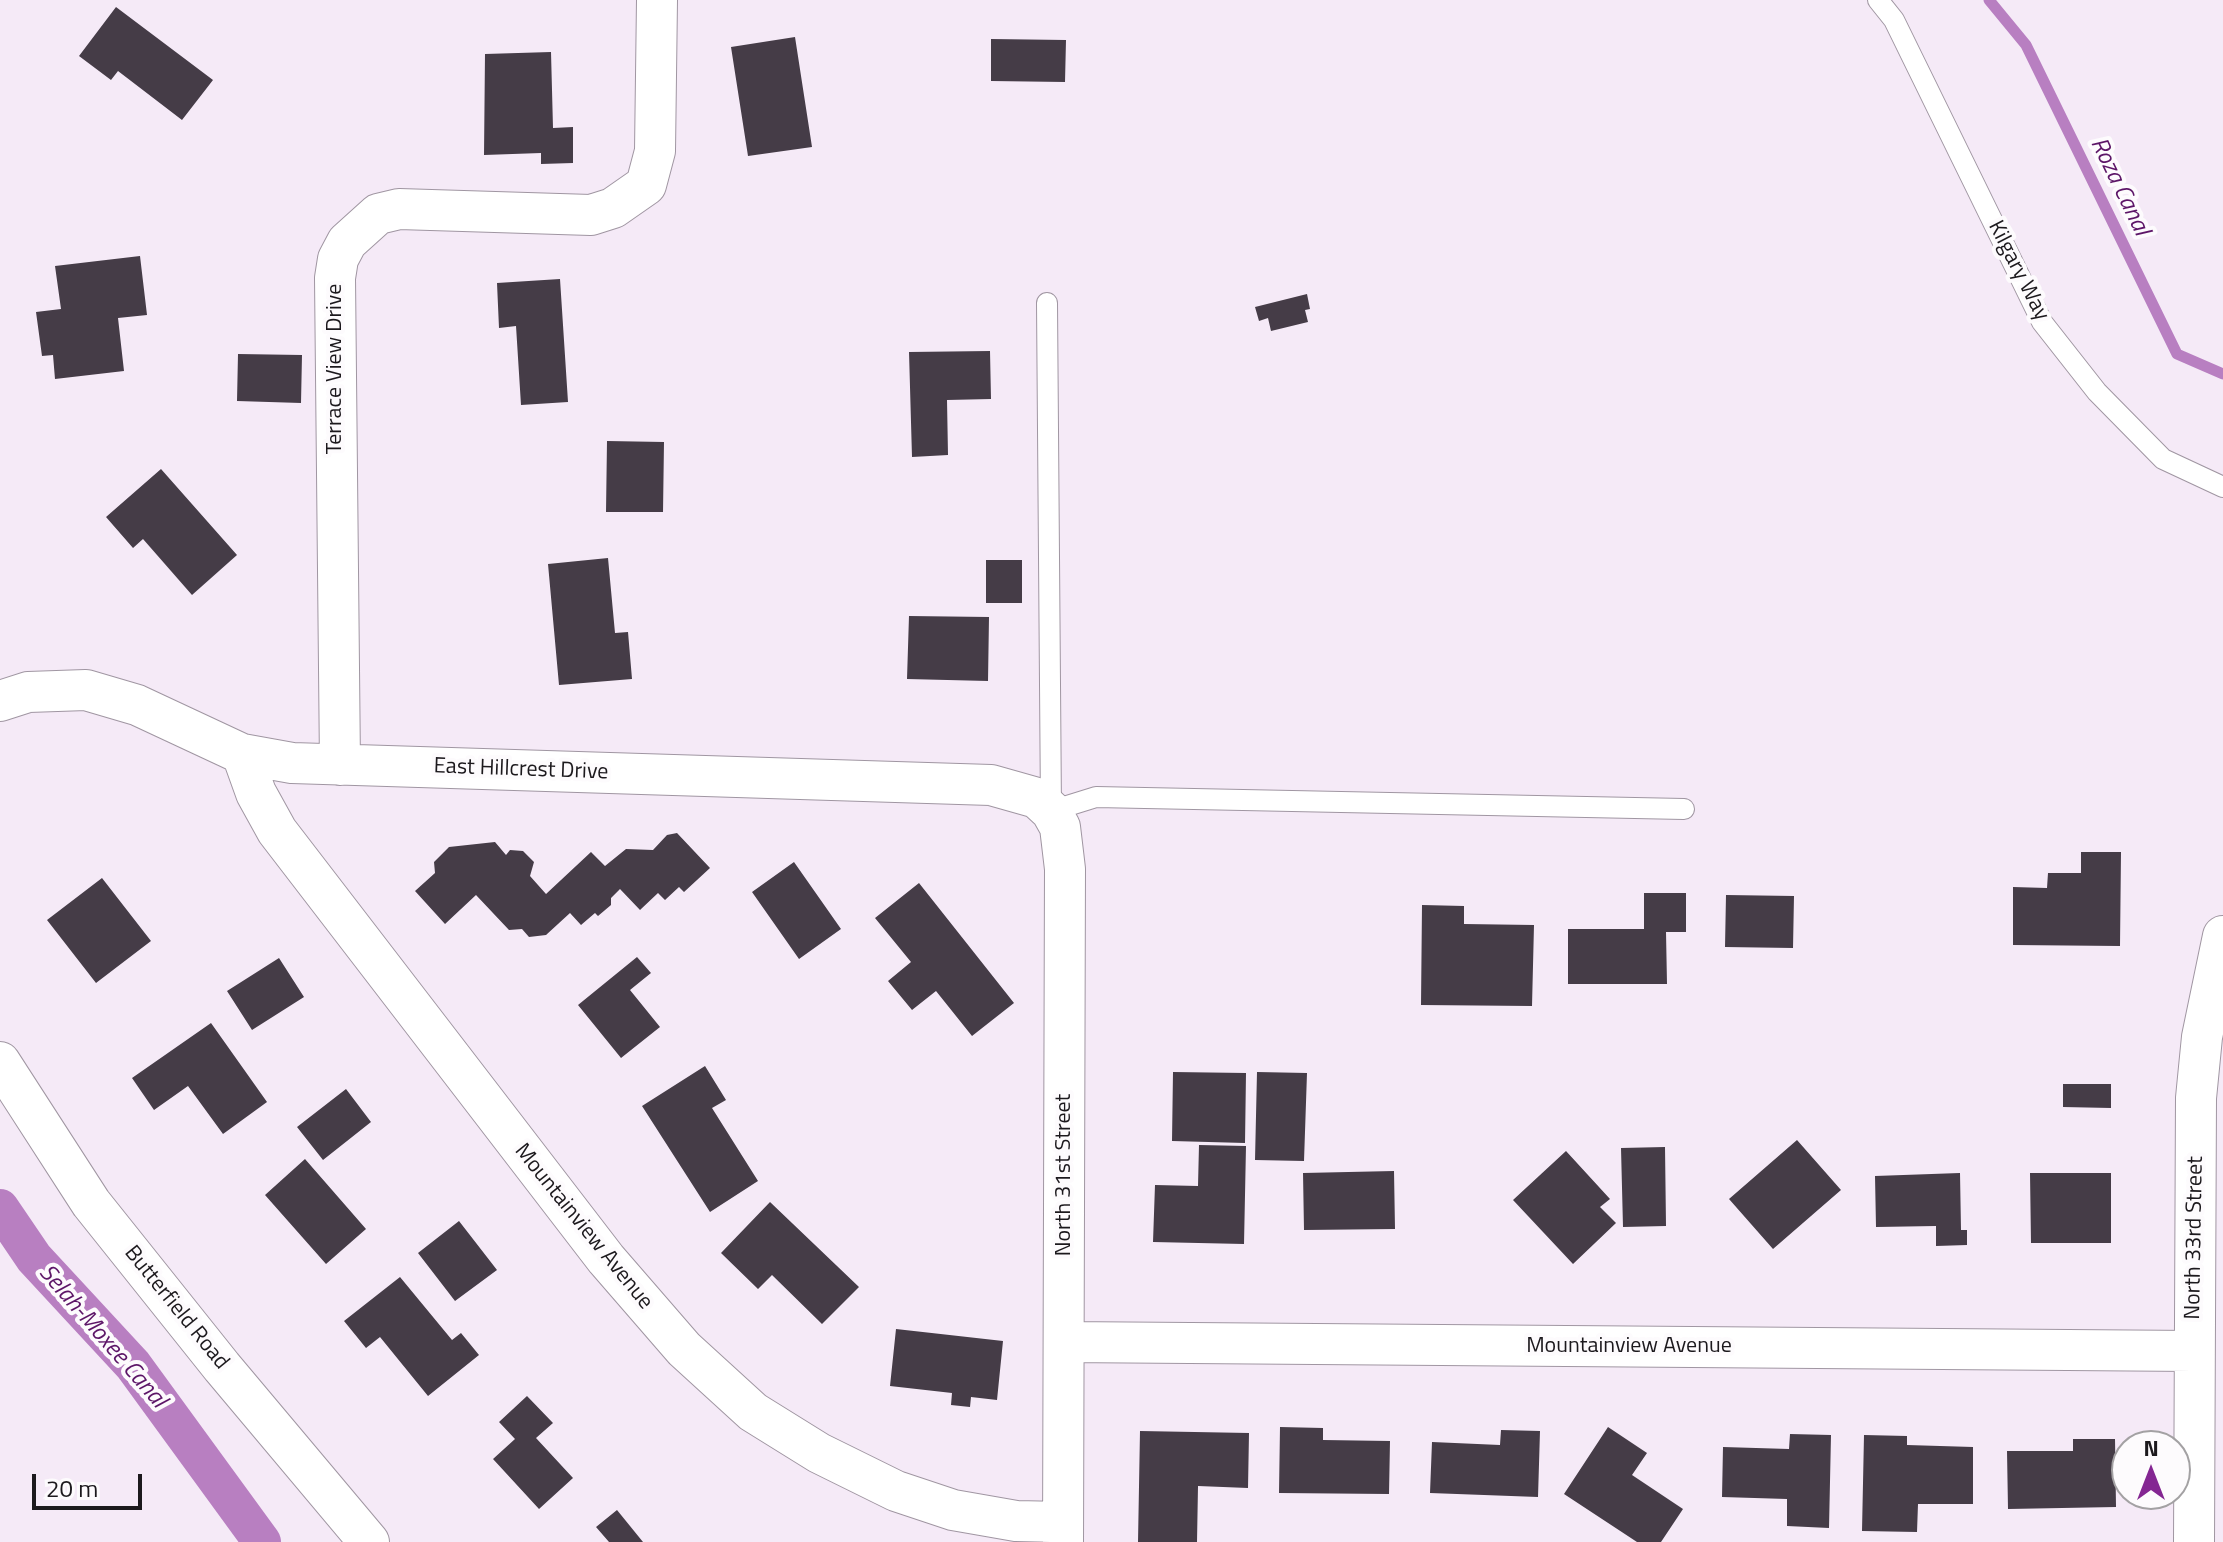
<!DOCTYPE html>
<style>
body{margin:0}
#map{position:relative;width:2223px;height:1542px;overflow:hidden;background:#f5eaf7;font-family:"Titillium Web",sans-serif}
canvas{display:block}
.north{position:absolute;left:2111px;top:1430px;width:80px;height:80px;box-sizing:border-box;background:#fdfbfd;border:2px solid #a3a1a3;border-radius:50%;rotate:0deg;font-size:22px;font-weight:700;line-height:32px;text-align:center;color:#1c191d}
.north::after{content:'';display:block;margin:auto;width:28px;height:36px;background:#842692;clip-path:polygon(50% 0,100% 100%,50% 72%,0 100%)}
.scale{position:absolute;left:32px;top:1474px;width:110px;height:36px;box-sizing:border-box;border:4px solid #1c191d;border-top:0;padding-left:10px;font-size:24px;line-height:28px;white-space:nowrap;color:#1c191d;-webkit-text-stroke:6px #fdfbfd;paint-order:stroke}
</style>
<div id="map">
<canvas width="2223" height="1542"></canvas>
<div class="north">N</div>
<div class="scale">20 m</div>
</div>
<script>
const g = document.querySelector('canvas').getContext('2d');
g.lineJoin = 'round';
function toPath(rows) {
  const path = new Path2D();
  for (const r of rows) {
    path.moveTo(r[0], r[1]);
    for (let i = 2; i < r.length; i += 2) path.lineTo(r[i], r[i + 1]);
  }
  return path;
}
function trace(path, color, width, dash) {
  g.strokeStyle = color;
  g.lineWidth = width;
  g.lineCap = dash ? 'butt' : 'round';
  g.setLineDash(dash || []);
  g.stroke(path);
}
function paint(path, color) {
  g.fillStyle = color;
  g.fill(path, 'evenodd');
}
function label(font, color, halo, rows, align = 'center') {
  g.font = font + ' "Titillium Web",sans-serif';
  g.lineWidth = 8;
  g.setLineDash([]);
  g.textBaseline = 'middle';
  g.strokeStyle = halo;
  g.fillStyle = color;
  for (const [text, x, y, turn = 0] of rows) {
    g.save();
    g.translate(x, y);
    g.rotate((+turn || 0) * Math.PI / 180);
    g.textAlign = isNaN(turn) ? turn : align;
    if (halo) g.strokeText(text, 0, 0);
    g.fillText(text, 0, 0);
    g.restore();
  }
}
const stream = toPath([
 [1989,0,2026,45,2177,354,2223,374]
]);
const canal = toPath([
 [0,1208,34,1258,133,1365,262,1542]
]);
const building = toPath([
 [116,7,213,80,182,120,118,71,111,80,79,56],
 [795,37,812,147,748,156,731,47],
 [991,39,1066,40,1065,82,991,81],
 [551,52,553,128,573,127,573,163,541,164,541,153,484,155,485,54],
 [140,256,147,315,118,318,124,371,55,379,53,355,42,356,36,312,61,309,55,266],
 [560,279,568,402,521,405,516,326,499,328,497,283],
 [1307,294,1310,309,1305,310,1308,322,1271,331,1268,318,1259,321,1255,307],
 [990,351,991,399,947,400,948,455,912,457,909,352],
 [238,354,302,355,301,403,237,401],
 [607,441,664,442,663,512,606,512],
 [161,469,237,555,192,595,143,539,133,548,106,517],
 [608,558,615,633,628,632,632,679,559,685,548,564],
 [986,560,1022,560,1022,603,986,603],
 [909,616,989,617,988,681,907,679],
 [677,833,710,868,684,892,679,887,665,900,658,893,640,910,620,889,611,898,611,905,598,916,595,913,581,925,570,913,546,935,529,937,522,929,509,930,476,895,445,924,415,891,435,873,434,862,449,847,495,842,506,855,510,850,523,851,534,862,530,876,546,894,591,852,605,866,626,849,653,850,667,835],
 [2081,852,2121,852,2120,946,2013,945,2013,887,2047,888,2048,873,2081,873],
 [794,862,841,929,799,959,752,892],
 [102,878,151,941,96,983,47,920],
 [919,883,1014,1003,972,1036,936,991,912,1010,888,981,911,962,875,918],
 [1644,893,1686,893,1686,932,1666,932,1667,984,1568,984,1568,929,1644,929],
 [1726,895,1794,896,1793,948,1725,947],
 [1422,905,1464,906,1464,924,1534,925,1532,1006,1421,1005],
 [637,957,651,973,630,990,660,1027,621,1058,578,1005],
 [279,958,304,997,252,1030,227,991],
 [211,1023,267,1102,223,1134,188,1086,154,1110,132,1078],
 [705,1066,726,1100,712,1108,758,1181,710,1212,642,1106],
 [1173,1072,1246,1073,1245,1143,1172,1141],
 [1257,1072,1307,1073,1304,1161,1255,1160],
 [2063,1084,2111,1084,2111,1108,2063,1107],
 [346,1089,371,1122,323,1160,297,1127],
 [1797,1140,1841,1190,1773,1249,1729,1199],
 [1199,1145,1246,1146,1244,1244,1153,1242,1155,1185,1198,1186],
 [1665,1147,1666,1226,1623,1227,1621,1148],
 [1566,1151,1610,1199,1600,1207,1616,1223,1573,1264,1513,1200],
 [305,1159,366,1229,326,1264,265,1195],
 [1394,1171,1395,1229,1304,1230,1303,1173],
 [1960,1173,1961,1230,1967,1230,1967,1245,1936,1246,1936,1226,1876,1227,1875,1176],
 [2030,1173,2111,1173,2111,1243,2031,1243],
 [770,1202,859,1287,822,1324,772,1275,758,1289,721,1253],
 [459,1221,497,1270,455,1301,418,1253],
 [400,1277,452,1340,461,1333,479,1355,428,1396,380,1337,366,1348,344,1321],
 [896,1329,1003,1341,997,1400,971,1397,970,1407,951,1405,952,1393,890,1386],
 [527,1396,553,1423,536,1438,573,1478,539,1509,493,1459,515,1439,499,1422],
 [1280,1427,1323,1428,1323,1440,1390,1441,1389,1494,1279,1493],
 [1608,1427,1647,1453,1632,1475,1683,1509,1661,1542,1637,1542,1564,1494],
 [1501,1430,1540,1431,1538,1497,1430,1493,1432,1442,1500,1445],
 [1140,1431,1249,1433,1248,1488,1198,1486,1197,1542,1138,1542],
 [1790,1434,1831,1435,1829,1528,1787,1526,1787,1499,1722,1497,1723,1447,1789,1449],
 [1864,1435,1907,1436,1907,1445,1973,1447,1973,1504,1918,1504,1917,1532,1862,1531],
 [2073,1439,2115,1439,2116,1507,2008,1509,2007,1451,2073,1451],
 [617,1510,643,1542,609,1542,596,1527]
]);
const lane = toPath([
 [1878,0,1894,20,2042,322,2097,392,2163,459,2223,487],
 [1047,303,1051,811,1096,797,1684,809]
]);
const street = toPath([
 [0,701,28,692,86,690,137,705,242,754,292,763,991,785,1037,798,1051,811,1060,827,1065,869,1063,1542],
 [242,754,256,793,277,831,606,1259,684,1349,753,1412,819,1453,896,1491,953,1510,1016,1521,1063,1522],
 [340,765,335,278,338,259,347,242,378,214,399,209,591,215,613,208,646,185,655,151,657,0],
 [0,1062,91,1203,222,1367,369,1542],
 [1065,1342,2193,1351],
 [2194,1542,2196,1098,2202,1037,2223,936]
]);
const streetNames = [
 ["Kilgary Way",2018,271,63],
 ["Terrace View Drive",336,369,-90],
 ["East Hillcrest Drive",521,770,2],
 ["North 31st Street",1065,1175,-90],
 ["Mountainview Avenue",583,1227,51],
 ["North 33rd Street",2195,1238,-89],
 ["Butterfield Road",176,1308,51],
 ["Mountainview Avenue",1629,1347]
];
const waterNames = [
 ["Roza Canal",2119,187,64],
 ["Selah-Moxee Canal",102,1337,49]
];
trace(stream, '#b87fc1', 11);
trace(canal, '#b87fc1', 38);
paint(building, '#453c47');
trace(lane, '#a096a2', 22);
trace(street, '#a096a2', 42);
trace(lane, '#fff', 20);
trace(street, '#fff', 40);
label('22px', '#1c191d', '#fdfbfd', streetNames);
label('italic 24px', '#5c1567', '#fdfbfd', waterNames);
</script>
